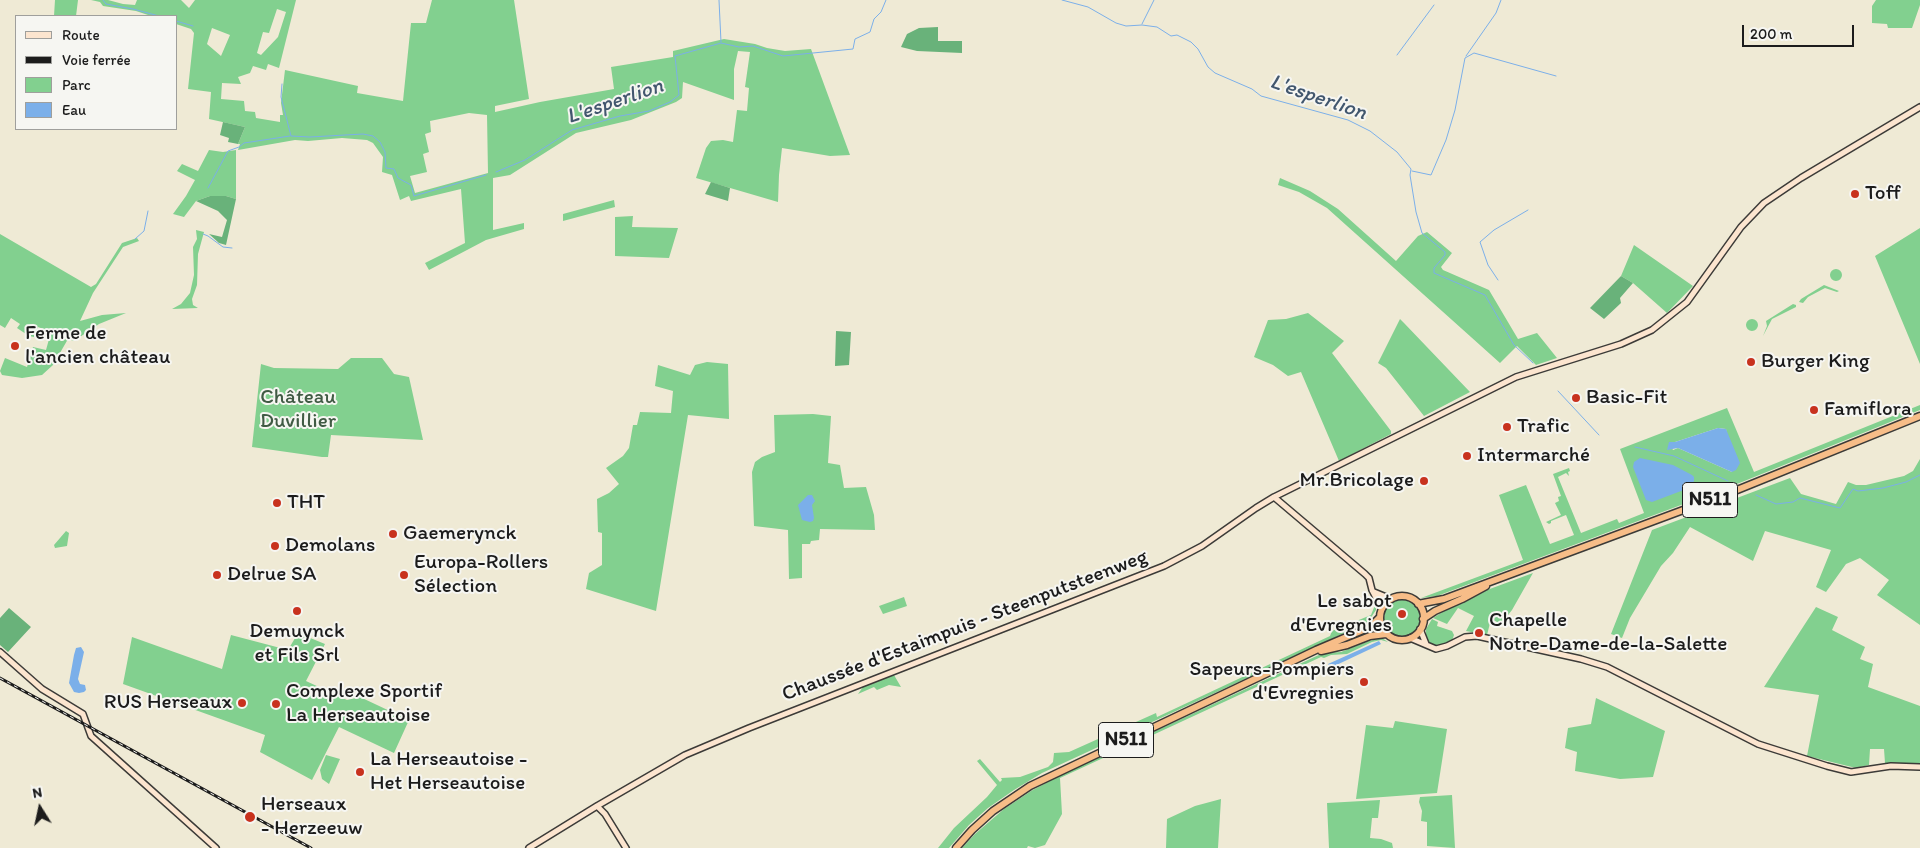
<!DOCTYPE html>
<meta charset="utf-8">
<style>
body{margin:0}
#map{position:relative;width:1920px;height:848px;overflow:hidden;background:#efead5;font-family:Itim,sans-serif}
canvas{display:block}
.legend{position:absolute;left:15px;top:15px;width:162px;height:115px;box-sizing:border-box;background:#f6f6f2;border:1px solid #9f9f9c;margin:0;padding:6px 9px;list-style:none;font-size:15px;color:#1c1c1c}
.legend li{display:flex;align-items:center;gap:10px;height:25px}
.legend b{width:25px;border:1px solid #9f9f9c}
.north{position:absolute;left:15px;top:783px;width:50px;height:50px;-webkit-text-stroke:4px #f6f6f2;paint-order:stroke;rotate:350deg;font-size:14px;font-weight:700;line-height:20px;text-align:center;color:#1c1c1c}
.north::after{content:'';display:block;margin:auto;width:18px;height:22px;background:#1c1c1c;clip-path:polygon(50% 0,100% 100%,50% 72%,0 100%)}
.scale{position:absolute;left:1742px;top:25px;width:112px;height:22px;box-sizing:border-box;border:2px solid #1c1c1c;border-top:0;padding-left:6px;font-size:15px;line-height:18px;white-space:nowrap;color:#1c1c1c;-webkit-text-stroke:4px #f6f6f2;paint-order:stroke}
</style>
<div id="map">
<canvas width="1920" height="848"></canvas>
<ul class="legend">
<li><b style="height:6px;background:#fce5cf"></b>Route</li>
<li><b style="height:6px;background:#1c1c1c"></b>Voie ferrée</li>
<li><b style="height:14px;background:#82d08f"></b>Parc</li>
<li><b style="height:14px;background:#7bafe9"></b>Eau</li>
</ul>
<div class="north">N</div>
<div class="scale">200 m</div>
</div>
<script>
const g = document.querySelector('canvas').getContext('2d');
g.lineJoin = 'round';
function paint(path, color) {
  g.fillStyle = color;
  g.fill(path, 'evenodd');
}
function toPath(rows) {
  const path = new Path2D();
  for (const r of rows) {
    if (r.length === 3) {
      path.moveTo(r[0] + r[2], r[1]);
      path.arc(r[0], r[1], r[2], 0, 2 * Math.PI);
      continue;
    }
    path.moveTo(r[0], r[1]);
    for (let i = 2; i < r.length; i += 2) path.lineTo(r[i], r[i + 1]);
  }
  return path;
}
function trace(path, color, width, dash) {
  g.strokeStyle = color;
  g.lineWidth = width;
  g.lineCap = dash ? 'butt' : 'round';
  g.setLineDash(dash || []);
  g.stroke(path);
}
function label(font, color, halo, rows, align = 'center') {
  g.font = font + ' Itim,sans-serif';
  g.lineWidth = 4;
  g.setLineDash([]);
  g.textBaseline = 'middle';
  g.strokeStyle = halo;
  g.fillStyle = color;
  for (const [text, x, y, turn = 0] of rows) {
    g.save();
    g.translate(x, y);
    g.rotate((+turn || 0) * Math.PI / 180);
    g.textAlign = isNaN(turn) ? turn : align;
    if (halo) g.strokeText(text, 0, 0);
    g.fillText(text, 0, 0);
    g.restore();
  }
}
const green = toPath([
 [55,0,78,0,76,16,54,16],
 [91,0,108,0,123,4,135,5,137,0,181,0,189,8,195,0,296,0,279,68,268,64,266,70,253,66,250,73,238,77,241,84,222,83,221,99,244,101,245,111,255,112,256,118,280,122,280,115,283,115,281,103,285,70,358,86,357,93,403,101,411,23,426,23,432,0,514,0,529,99,495,106,495,112,540,102,614,89,611,67,673,57,673,51,724,39,755,44,767,48,785,51,811,49,850,155,830,156,782,148,779,175,778,202,696,178,706,148,711,141,723,140,733,142,737,110,747,111,749,88,745,87,750,52,738,51,734,69,734,100,683,82,682,98,676,102,631,120,576,133,510,175,493,178,493,230,524,223,524,229,486,240,429,270,425,263,465,243,461,189,411,201,409,196,400,200,392,175,382,172,383,157,373,143,367,140,342,138,308,141,295,140,238,150,240,144,238,144,245,127,209,119,211,92,188,89,194,33,191,29,176,24,176,16,151,16,136,11,103,6,100,2],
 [277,9,286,12,278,37,261,55,257,53,263,32,269,33],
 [212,28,230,35,221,56,207,44],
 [469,113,487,115,488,173,415,193,410,176,427,172,423,154,429,152,425,134,431,132,430,121],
 [1876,0,1920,0,1920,5,1912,28,1888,28,1887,24,1872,23,1872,6],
 [209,150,223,152,236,150,236,199,226,196,210,196,196,201,184,217,173,214,186,196,195,180,177,171,182,164,198,171],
 [1280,178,1310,191,1338,209,1396,261,1418,236,1427,232,1452,253,1441,267,1443,270,1489,290,1518,339,1537,333,1557,358,1536,365,1517,346,1500,363,1327,208,1299,192,1278,185],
 [614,200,615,207,563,221,563,214],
 [633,216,632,227,678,228,669,258,615,256,615,217],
 [1920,228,1920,364,1875,256],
 [196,230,204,232,198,254,197,285,192,299,193,305,198,308,172,309,181,304,190,293,194,275,193,247,197,239],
 [0,234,91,287,96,284,122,243,137,238,139,241,123,247,93,293,80,321,102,315,126,313,99,324,74,341,68,339,53,365,42,375,22,378,2,375,0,371,5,358,27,367,33,347,46,350,51,332,38,327,34,337,29,336,17,328,20,324,11,318,5,328,0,325],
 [1634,245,1693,286,1667,313,1633,283,1621,276],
 [1836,275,6],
 [1824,285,1839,291,1837,292,1825,288,1808,297,1803,303,1799,302,1801,299],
 [1793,304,1796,305,1796,307,1772,319,1763,336,1767,326,1766,321],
 [1308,313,1344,341,1332,353,1391,431,1391,434,1339,461,1301,372,1288,376,1273,365,1254,357,1268,320,1286,319],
 [1400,319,1404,323,1470,392,1424,416,1386,368,1378,363],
 [1752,325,6],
 [351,358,382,358,394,374,409,377,423,440,331,435,328,457,322,457,252,447,261,364,274,368,338,369],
 [707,362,728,364,729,419,688,415,656,611,586,589,589,573,602,565,602,533,598,532,597,499,609,493,619,484,606,468,623,456,629,448,633,425,637,425,640,412,671,413,673,391,655,386,658,365,690,375,695,365],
 [1920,405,1920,410,1732,486,1437,596,1421,598,1523,560,1499,495,1526,485,1550,544,1574,535,1566,515,1551,521,1551,523,1549,524,1546,522,1561,515,1555,503,1559,501,1558,497,1561,496,1553,474,1569,468,1570,471,1568,472,1569,476,1566,473,1558,477,1581,533,1617,519,1619,523,1644,513,1620,449,1727,408,1754,472],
 [1718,428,1726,429,1732,472,1678,448,1673,450,1669,442,1675,442],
 [813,414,831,416,828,463,840,465,844,488,866,487,874,515,875,530,820,529,819,540,811,541,810,544,802,544,802,578,789,579,788,530,754,526,752,472,755,462,762,457,775,452,774,415],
 [1920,459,1920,625,1877,595,1889,580,1860,558,1846,564,1826,592,1816,587,1831,550,1765,531,1753,561,1690,527,1673,553,1661,566,1630,618,1622,638,1611,634,1652,530,1790,478,1801,494,1836,504,1848,482,1856,485,1866,485,1904,476,1913,471],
 [66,531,69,533,67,546,55,548,54,545],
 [1533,573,1512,610,1501,624,1491,619,1487,635,1466,631,1474,616,1458,608,1447,624,1433,618,1449,608,1463,603,1487,590],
 [1373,595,1377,602,1376,610,1368,622,1042,773,1014,790,988,808,969,825,949,848,938,848,954,828,987,797,997,785,977,761,980,759,1000,782,1002,780,1001,778,1020,777,1048,767,1053,762,1054,753,1069,752,1156,713,1157,717,1330,636,1332,631,1371,615,1375,605],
 [904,597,907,606,883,614,879,606],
 [1402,618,18],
 [1816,607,1838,617,1832,630,1865,647,1860,659,1873,664,1868,687,1920,706,1920,763,1885,763,1884,749,1870,749,1869,765,1856,768,1807,756,1819,695,1764,687],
 [1432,619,1438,622,1437,626,1452,631,1454,635,1452,641,1437,647,1426,641,1426,629],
 [298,633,325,644,306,681,347,700,360,697,409,720,394,753,339,727,312,780,260,752,265,735,123,684,132,637,222,669,231,635,288,650],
 [1382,638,1388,642,1381,640,1372,642,1347,654,1331,655,1324,658,1321,657,1060,778,1062,814,1045,845,1035,848,1028,846,1027,848,962,848,975,834,1004,809,1031,791,1059,776,1323,653,1341,652,1369,641],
 [894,675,901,687,889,685,877,690,874,687,858,694,863,687],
 [1596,698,1665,731,1653,777,1620,779,1575,771,1577,752,1565,748,1568,728,1591,724],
 [1395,721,1447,729,1437,793,1356,799,1366,725,1393,728],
 [326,755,340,759,329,784,322,779,320,770],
 [1452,795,1455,848,1427,846,1427,822,1421,821,1422,811,1419,802,1420,797],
 [1221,799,1218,848,1166,848,1167,819,1195,806],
 [1380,800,1378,818,1372,818,1370,838,1381,839,1392,843,1393,848,1329,848,1327,803]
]);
const forest = toPath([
 [938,27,938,41,962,41,962,53,917,51,901,47,907,34,919,28],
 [223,122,245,127,238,144,228,142,229,138,220,135],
 [711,182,730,188,728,201,705,194],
 [210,196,226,196,236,199,226,245,219,243,209,234,222,237,227,220,218,211,196,201],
 [1621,276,1633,283,1620,298,1621,303,1604,319,1590,308],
 [836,331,851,332,849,365,835,366],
 [9,608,31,627,8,652,0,645,0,618]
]);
const water = toPath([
 [1718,428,1726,429,1740,463,1736,470,1732,472,1678,448,1667,450,1669,442,1675,442],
 [1640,458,1673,465,1692,475,1694,477,1694,481,1689,488,1652,502,1646,500,1633,467,1634,462],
 [808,495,812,495,815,501,812,505,814,518,813,521,810,522,802,520,798,505],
 [1379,641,1381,644,1330,668,1328,664],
 [81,647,84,652,78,679,80,684,85,685,86,690,84,692,79,693,74,692,69,683,74,655,76,648]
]);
const stream = toPath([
 [103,0,106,4,133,9,159,16],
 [719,0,721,42],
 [1062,0,1088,7,1116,23,1126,26,1142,25,1157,27,1171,36,1177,35,1191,42,1198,49,1208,67,1215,73,1252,89,1261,96,1348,120,1370,131,1397,152,1411,169,1410,175,1416,212,1422,233,1445,252,1445,255,1434,268,1434,273,1485,295,1514,345,1533,363],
 [176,21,193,26],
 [1142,24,1154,0],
 [1397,55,1434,5],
 [1466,56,1496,13,1501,0],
 [282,84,281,97,291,136,310,137,363,134,373,136,380,142,385,152,386,168,394,169,398,178,411,185,414,196,486,175],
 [1412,171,1431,175,1446,140,1455,110,1465,58,1474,53,1556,76],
 [496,172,525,160,572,130,620,116,649,111,670,102,679,95,675,56,721,43,739,47,753,46,783,56,853,49,855,39,870,32,874,19,881,12,886,0],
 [208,188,228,151,239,147,244,143,290,136],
 [203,234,208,236,223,247,232,248],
 [135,239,144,231,148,211],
 [1498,280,1488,265,1480,242,1494,230,1528,210],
 [1558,391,1599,435],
 [1635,447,1674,456,1728,481],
 [1756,495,1776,504,1793,502,1800,498,1840,508,1853,489,1858,491,1883,488,1906,482,1920,475]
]);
const secondary = toPath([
 [1274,497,1365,574,1369,578,1372,590,1382,609],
 [1374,592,1391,599],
 [1420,629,1426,644],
 [1410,638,1436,649,1447,646,1465,637,1477,636,1581,659,1607,667,1758,744,1827,766,1851,772,1891,766,1920,767],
 [0,652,42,689,83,714,91,736,216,848],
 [597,806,605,814,626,848],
 [529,848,597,806,685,755,749,728,1164,566,1202,546,1256,508,1274,497,1516,377,1621,344,1652,330,1687,302,1741,227,1764,203,1801,178,1920,107]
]);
const highway = toPath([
 [1402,618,22],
 [1418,604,1444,599,1737,490,1920,416],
 [1423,619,1435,611,1462,599,1486,586],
 [1321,651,1347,645,1370,636,1386,634],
 [956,848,972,830,993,811,1030,786,1316,650,1363,630,1373,624,1380,617]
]);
const rail = toPath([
 [0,678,311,848]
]);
const markers = [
 [1855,194,5,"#c8321e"],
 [15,346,5,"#c8321e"],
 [1751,362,5,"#c8321e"],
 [1576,398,5,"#c8321e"],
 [1814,410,5,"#c8321e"],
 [1507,427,5,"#c8321e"],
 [1467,456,5,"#c8321e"],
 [1424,481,5,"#c8321e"],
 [277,503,5,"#c8321e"],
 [393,534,5,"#c8321e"],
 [275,546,5,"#c8321e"],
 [217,575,5,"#c8321e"],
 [404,575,5,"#c8321e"],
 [297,611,5,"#c8321e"],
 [1402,614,5,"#c8321e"],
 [1479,633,5,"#c8321e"],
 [1364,682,5,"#c8321e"],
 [242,703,5,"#c8321e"],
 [276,704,5,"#c8321e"],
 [360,772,5,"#c8321e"],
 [250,817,6,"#c8321e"]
];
const shields = [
 [1710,500,55],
 [1126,740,55]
];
const shieldNames = [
 ["N511",1710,500],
 ["N511",1126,740]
];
const poiNames = [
 ["Toff",1865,194],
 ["Ferme de",25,334],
 ["l'ancien château",25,358],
 ["Burger King",1761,362],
 ["Basic-Fit",1586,398],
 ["Famiflora",1824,410],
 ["Trafic",1517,427],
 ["Intermarché",1477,456],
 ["Mr.Bricolage",1414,481,"right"],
 ["THT",287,503],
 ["Gaemerynck",403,534],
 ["Demolans",285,546],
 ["Europa-Rollers",414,563],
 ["Sélection",414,587],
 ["Delrue SA",227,575],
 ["Le sabot",1392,602,"right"],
 ["d'Evregnies",1392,626,"right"],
 ["Chapelle",1489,621],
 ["Notre-Dame-de-la-Salette",1489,645],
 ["Demuynck",297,632,"center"],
 ["et Fils Srl",297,656,"center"],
 ["Sapeurs-Pompiers",1354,670,"right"],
 ["d'Evregnies",1354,694,"right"],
 ["Complexe Sportif",286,692],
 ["La Herseautoise",286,716],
 ["RUS Herseaux",232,703,"right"],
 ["La Herseautoise -",370,760],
 ["Het Herseautoise",370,784],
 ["Herseaux",261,805],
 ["- Herzeeuw",261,829]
];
const parkNames = [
 ["Château",298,398],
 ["Duvillier",298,422]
];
const streetNames = [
 ["Chaussée d'Estaimpuis - Steenputsteenweg",965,626,-21]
];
const waterNames = [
 ["L'esperlion",1318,98,19],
 ["L'esperlion",615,102,-19]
];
paint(green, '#82d08f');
paint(forest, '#69b27a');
paint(water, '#7bafe9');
trace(stream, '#7bafe9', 1);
trace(secondary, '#3c3b38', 8);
trace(highway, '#3c3b38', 9);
trace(secondary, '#fce5cf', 5);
trace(highway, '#f7bd88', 6);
trace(rail, '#1c1c1c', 3);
trace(rail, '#f6f6f2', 1, [4]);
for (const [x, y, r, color] of markers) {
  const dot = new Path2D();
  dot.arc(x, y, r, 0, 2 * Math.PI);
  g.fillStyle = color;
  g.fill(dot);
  trace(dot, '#f6f6f2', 2);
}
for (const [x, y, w] of shields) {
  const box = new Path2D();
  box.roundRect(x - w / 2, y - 17.5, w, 35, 4);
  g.fillStyle = '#f6f6f2';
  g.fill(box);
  trace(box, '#1c1c1c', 1);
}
label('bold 20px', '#1c1c1c', null, shieldNames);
label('21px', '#1c1c1c', '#f6f6f2', poiNames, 'left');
label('21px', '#405b44', '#f6f6f2', parkNames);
label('21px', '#1c1c1c', '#f6f6f2', streetNames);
label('italic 22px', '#42576e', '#f6f6f2', waterNames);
</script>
